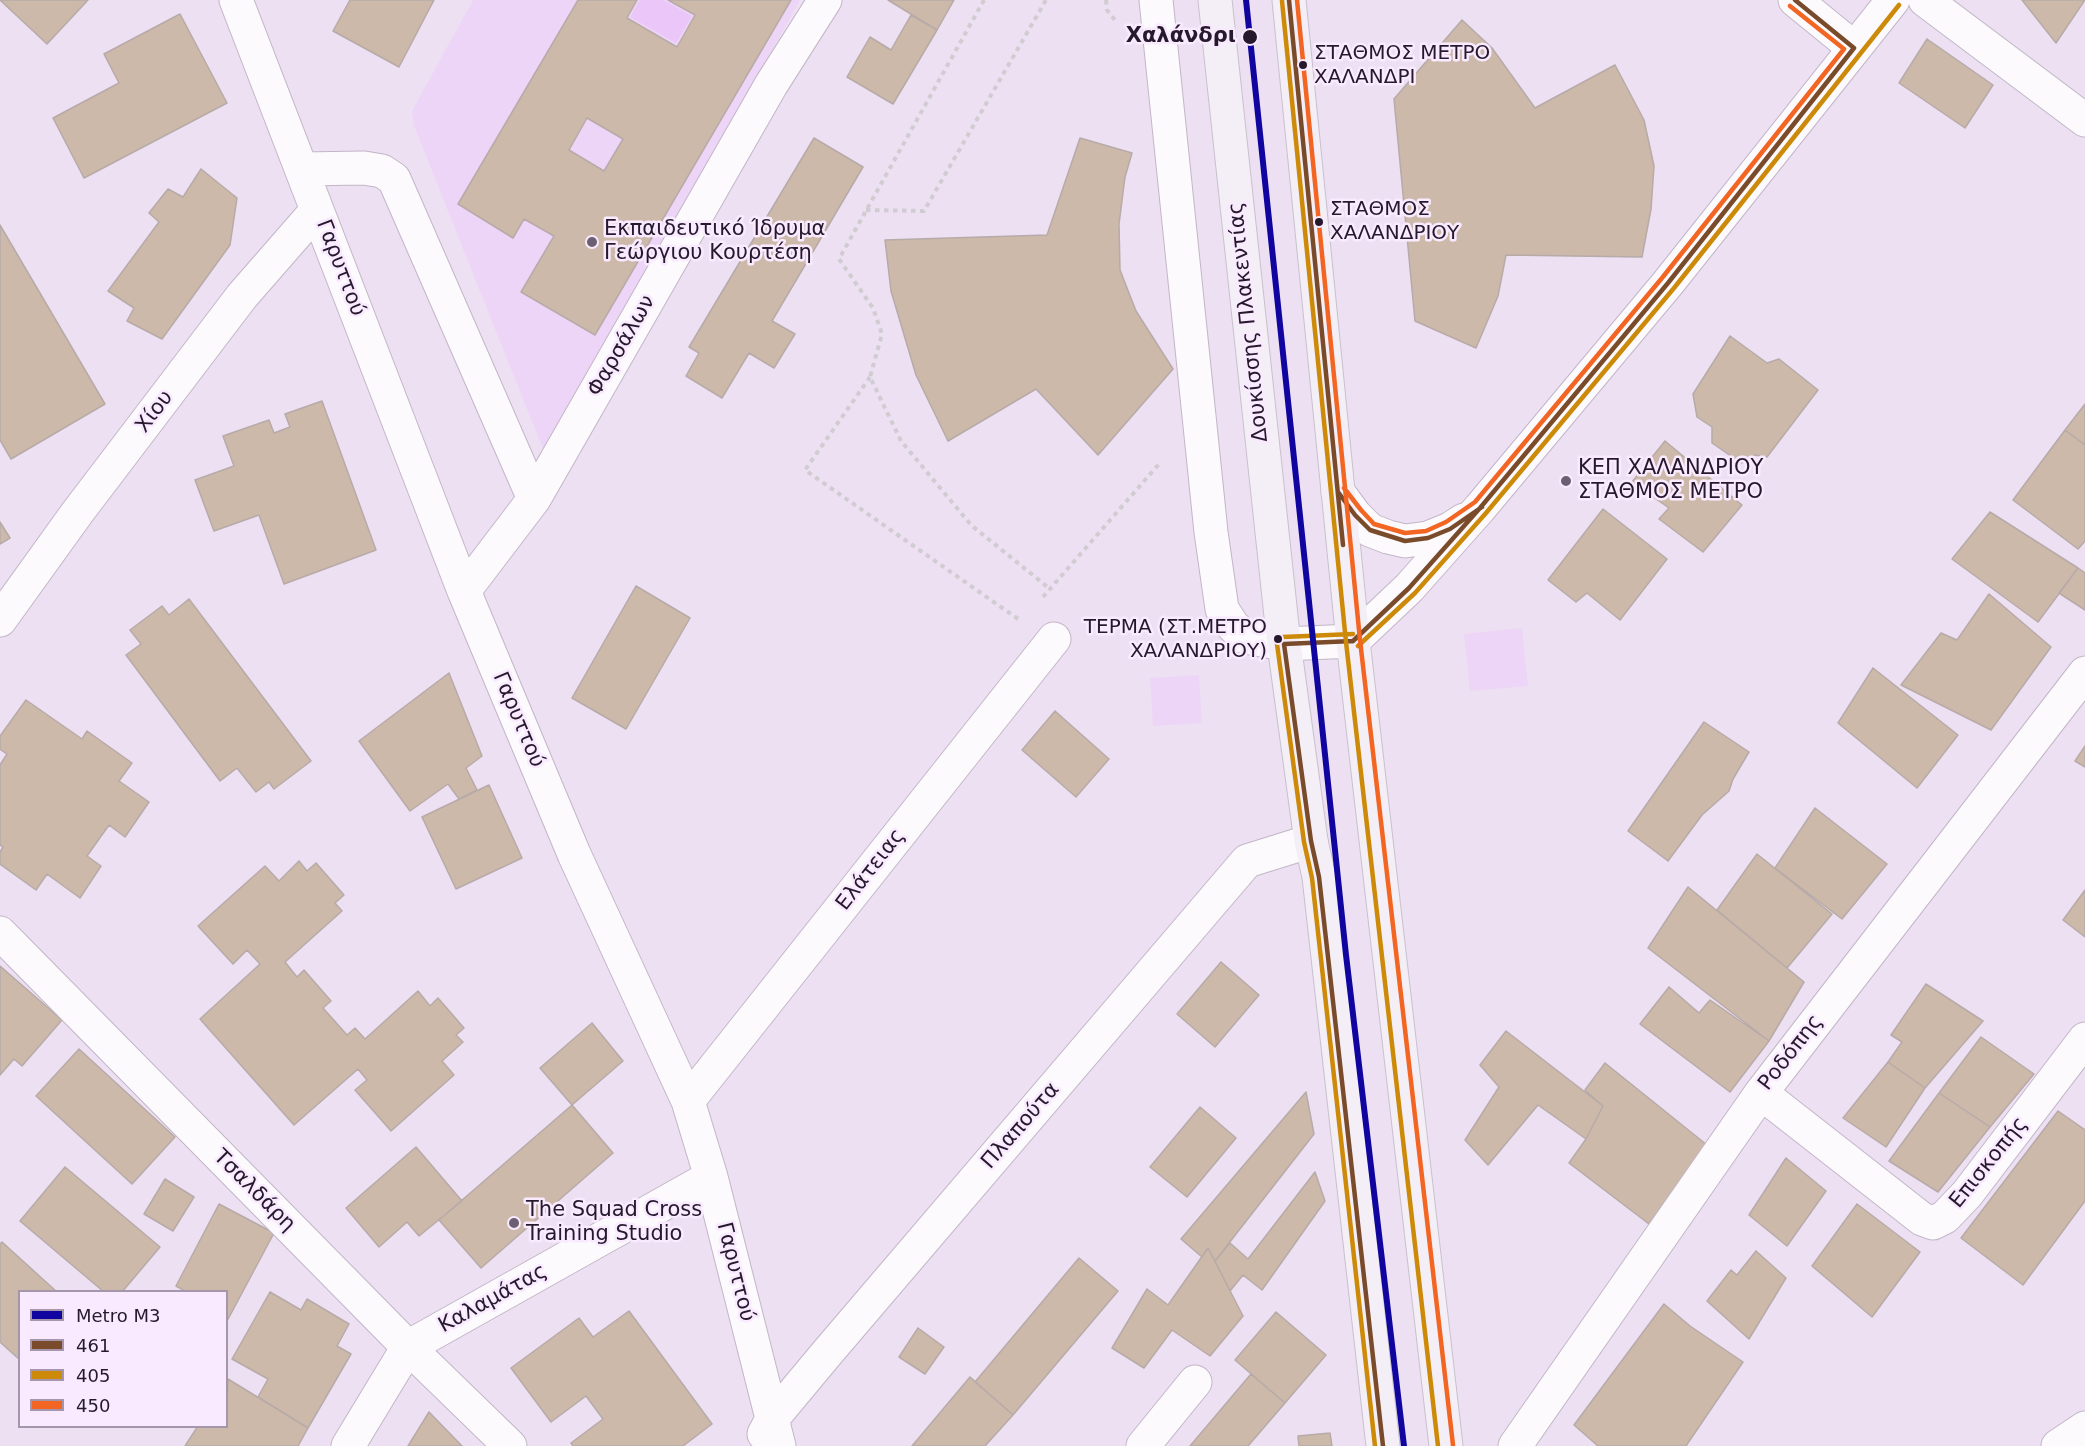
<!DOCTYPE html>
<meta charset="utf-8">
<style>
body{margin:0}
#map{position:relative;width:2085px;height:1446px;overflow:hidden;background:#ece0f2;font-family:"DejaVu Sans",sans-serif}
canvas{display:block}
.legend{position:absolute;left:18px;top:1290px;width:210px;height:138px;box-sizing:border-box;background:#f9eaff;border:2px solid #a596ab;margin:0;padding:8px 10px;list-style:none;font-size:18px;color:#26192c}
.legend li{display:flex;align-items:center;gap:12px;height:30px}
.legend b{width:30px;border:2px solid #a596ab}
</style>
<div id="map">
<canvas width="2085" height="1446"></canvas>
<ul class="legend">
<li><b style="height:8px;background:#10069f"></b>Metro Μ3</li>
<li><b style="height:8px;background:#7a4b2a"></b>461</li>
<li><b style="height:8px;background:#cd8a09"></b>405</li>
<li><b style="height:8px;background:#f26522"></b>450</li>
</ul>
</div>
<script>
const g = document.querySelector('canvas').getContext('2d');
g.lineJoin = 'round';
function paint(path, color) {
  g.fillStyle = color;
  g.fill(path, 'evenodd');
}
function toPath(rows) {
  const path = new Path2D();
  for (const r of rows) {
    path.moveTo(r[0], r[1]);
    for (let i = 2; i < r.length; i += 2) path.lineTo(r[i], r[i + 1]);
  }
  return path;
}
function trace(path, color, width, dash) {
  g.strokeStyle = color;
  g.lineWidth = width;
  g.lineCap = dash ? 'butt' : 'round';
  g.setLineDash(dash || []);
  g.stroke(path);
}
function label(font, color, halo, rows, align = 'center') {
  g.font = font + ' "DejaVu Sans",sans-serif';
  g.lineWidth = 5;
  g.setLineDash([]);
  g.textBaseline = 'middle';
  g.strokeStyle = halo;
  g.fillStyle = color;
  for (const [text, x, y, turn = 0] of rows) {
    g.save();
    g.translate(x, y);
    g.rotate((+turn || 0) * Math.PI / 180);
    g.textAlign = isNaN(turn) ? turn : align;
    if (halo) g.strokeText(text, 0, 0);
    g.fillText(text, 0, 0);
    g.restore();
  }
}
const built = toPath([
 [473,0,800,0,558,436,543,449,414,126,412,111],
 [1522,628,1528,686,1470,691,1464,634],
 [1199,675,1202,723,1153,726,1150,678]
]);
const green = toPath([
 [640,0,663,0,692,16,676,43,630,17]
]);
const building = toPath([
 [0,0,88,0,47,44,0,0],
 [350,0,434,0,399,67,333,31,350,0],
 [578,0,637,0,627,18,677,47,695,15,668,0,791,0,595,335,521,292,554,236,524,219,513,238,458,204,578,0],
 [587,118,623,139,604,171,569,150,587,118],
 [888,0,954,0,937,30,888,0],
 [2022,0,2085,0,2056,43,2022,0],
 [180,14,227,103,84,178,53,118,119,83,104,54,180,14],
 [911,15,937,30,893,104,847,77,870,37,891,50,911,15],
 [1462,20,1492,48,1535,108,1615,65,1644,120,1654,166,1651,209,1642,257,1506,255,1498,296,1476,348,1415,321,1394,99,1462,20],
 [1927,39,1993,85,1965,128,1899,83,1927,39],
 [814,138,863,167,772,321,795,334,774,368,749,353,722,398,686,376,699,353,689,347,814,138],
 [1080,138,1132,153,1125,177,1119,224,1120,270,1136,311,1173,369,1098,455,1036,389,948,441,916,375,891,291,885,240,1047,235,1080,138],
 [201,169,237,198,230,245,162,339,127,321,134,308,108,291,159,222,149,213,168,189,183,197,201,169],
 [0,225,105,404,11,459,0,440,0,225],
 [1730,336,1767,363,1779,359,1818,390,1767,457,1755,455,1741,463,1712,443,1712,427,1697,417,1693,394,1730,336],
 [322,401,376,550,284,584,259,515,214,531,195,480,234,466,223,436,269,420,274,433,290,427,285,414,322,401],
 [2085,404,2085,445,2065,430,2085,404],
 [2065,430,2085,445,2085,541,2078,549,2013,500,2065,430],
 [1665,441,1742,505,1703,552,1659,519,1669,508,1632,482,1665,441],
 [1603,509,1667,559,1620,620,1587,593,1576,602,1548,580,1603,509],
 [1990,512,2078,568,2038,622,1952,559,1990,512],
 [0,522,10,538,0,544,0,522],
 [2078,568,2085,573,2085,610,2059,593,2078,568],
 [636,586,690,618,626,729,572,698,636,586],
 [1989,594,2051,647,1991,730,1901,685,1941,633,1957,640,1989,594],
 [189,599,311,761,274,789,269,782,256,792,237,768,220,781,126,655,141,644,130,630,162,606,169,615,189,599],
 [1873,668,1958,735,1917,788,1838,723,1873,668],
 [449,673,482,756,466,768,477,790,459,799,448,784,410,811,359,741,449,673],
 [26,700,82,739,87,731,132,763,119,781,149,802,125,837,109,825,87,856,101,866,80,898,47,874,36,890,0,864,0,852,3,847,0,845,0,765,7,754,0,749,0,736,26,700],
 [1055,711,1109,759,1076,797,1022,750,1055,711],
 [1704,722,1749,752,1733,779,1729,791,1702,815,1668,861,1628,831,1704,722],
 [2085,746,2085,767,2075,761,2085,746],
 [489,785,522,858,456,889,422,817,489,785],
 [1815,808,1887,864,1842,919,1775,868,1815,808],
 [1757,854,1832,914,1787,968,1717,910,1757,854],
 [299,861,307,871,316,863,344,895,335,903,342,911,285,962,297,977,304,970,331,1001,323,1008,347,1035,355,1028,365,1039,418,991,430,1006,438,998,464,1028,456,1035,463,1042,442,1061,454,1075,391,1131,355,1090,367,1080,358,1069,294,1125,200,1019,260,964,247,950,233,964,198,926,265,866,279,881,299,861],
 [1688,887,1804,982,1769,1041,1648,948,1688,887],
 [2085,890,2085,937,2063,920,2085,890],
 [1221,962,1259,995,1215,1047,1177,1014,1221,962],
 [0,966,62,1020,22,1066,14,1059,0,1075,0,966],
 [1926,984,1983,1021,1925,1088,1888,1062,1902,1042,1891,1035,1926,984],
 [1669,987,1699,1013,1710,1000,1769,1041,1730,1092,1640,1024,1669,987],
 [592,1023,623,1061,572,1105,540,1068,592,1023],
 [1506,1031,1603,1106,1586,1139,1538,1105,1488,1165,1465,1140,1499,1087,1480,1065,1506,1031],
 [1981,1037,2034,1074,1990,1127,1939,1093,1981,1037],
 [79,1049,175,1137,132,1184,36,1096,79,1049],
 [1888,1062,1925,1088,1886,1147,1843,1118,1888,1062],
 [1605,1063,1707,1145,1649,1224,1569,1163,1586,1139,1603,1106,1585,1090,1605,1063],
 [1306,1092,1314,1134,1215,1261,1208,1248,1202,1257,1181,1239,1306,1092],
 [1939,1093,1990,1127,1938,1192,1889,1161,1939,1093],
 [572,1105,613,1153,481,1268,439,1220,572,1105],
 [1200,1107,1236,1138,1187,1197,1150,1167,1200,1107],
 [2058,1111,2085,1130,2085,1201,2023,1285,1961,1238,2058,1111],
 [416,1147,462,1201,419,1236,407,1222,379,1247,346,1208,416,1147],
 [1786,1158,1826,1191,1787,1246,1749,1215,1786,1158],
 [65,1167,160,1247,122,1292,104,1292,20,1221,65,1167],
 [1315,1172,1325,1201,1262,1290,1243,1275,1230,1291,1215,1261,1230,1243,1248,1259,1315,1172],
 [165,1179,194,1197,173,1231,144,1214,165,1179],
 [219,1204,274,1233,226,1323,226,1292,187,1292,176,1286,219,1204],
 [1857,1204,1920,1252,1872,1317,1812,1266,1857,1204],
 [2,1242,57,1292,20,1292,20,1360,0,1342,0,1244,2,1242],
 [1208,1248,1243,1316,1210,1356,1172,1330,1144,1368,1112,1348,1147,1289,1168,1305,1208,1248],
 [1756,1251,1786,1278,1749,1339,1707,1301,1731,1270,1737,1275,1756,1251],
 [1079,1258,1118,1291,1013,1415,975,1382,1079,1258],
 [270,1292,301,1310,307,1299,349,1324,337,1346,351,1354,308,1428,258,1397,268,1379,232,1359,270,1292],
 [1664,1304,1690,1326,1743,1362,1686,1446,1598,1446,1574,1425,1664,1304],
 [629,1311,712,1424,683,1446,573,1446,571,1443,603,1419,586,1396,551,1422,511,1368,579,1318,593,1337,629,1311],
 [1276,1312,1326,1355,1285,1403,1235,1360,1276,1312],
 [918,1328,944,1347,925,1374,899,1357,918,1328],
 [1251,1374,1285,1403,1248,1446,1190,1446,1251,1374],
 [970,1377,1013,1415,985,1446,912,1446,970,1377],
 [228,1379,308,1428,298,1446,185,1446,198,1426,226,1426,228,1379],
 [429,1412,462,1446,408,1446,429,1412],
 [1330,1433,1332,1446,1299,1446,1298,1436,1330,1433]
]);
const path = toPath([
 [984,0,839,259,873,308,882,334,870,377,901,441,971,525,1050,589],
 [1106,0,1107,10,1115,20],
 [866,210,924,211,1046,0],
 [870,377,805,470,1018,619],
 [1043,597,1159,464,1162,464]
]);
const minor = toPath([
 [236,0,464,591,574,854,688,1101,711,1177,779,1446],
 [1156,0,1211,532,1222,609,1233,626,1245,637,1284,644,1353,641,1409,588,1480,508,1668,283,1893,0],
 [1795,0,1854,48],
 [1925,0,2085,120],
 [302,169,364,168,382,171,394,179,534,499],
 [1338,492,1355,515,1370,530,1388,537,1405,541,1428,538,1450,529,1464,520],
 [464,591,534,499,771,85,825,0],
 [0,620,77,513,242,296,317,210],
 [0,933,408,1347,510,1446],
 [1761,1093,1922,1219,1933,1223,1945,1217,1967,1194,2085,1039],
 [688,1101,1054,639],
 [764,1434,772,1419,827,1353,1247,861,1311,841],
 [348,1446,408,1347,711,1177],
 [1143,1446,1195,1382],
 [1515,1446,1761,1093,2085,673],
 [2058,1446,2085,1428]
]);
const major = toPath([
 [1215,0,1284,644,1311,841,1319,877,1383,1446],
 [1289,0,1353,641,1446,1446]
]);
const bus1 = toPath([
 [1289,0,1343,545],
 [1795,0,1854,48],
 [1338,492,1355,515,1370,530,1405,541,1428,538,1450,529,1482,507],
 [1353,641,1284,644,1311,841,1319,877,1383,1446],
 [1353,641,1409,588,1480,508,1668,283,1854,48]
]);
const bus2 = toPath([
 [1282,1,1346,642,1438,1446],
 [1353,634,1283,637,1278,639,1277,644,1304,842,1312,878,1375,1446],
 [1358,646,1415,593,1486,513,1674,288,1899,5]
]);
const bus3 = toPath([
 [1297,0,1360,640,1453,1445],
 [1344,488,1361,510,1374,524,1405,533,1426,531,1446,522,1475,502,1662,278,1844,49,1790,6]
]);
const metro1 = toPath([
 [1246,0,1346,955,1404,1446]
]);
const markers = [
 [1250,37,8,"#26192c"],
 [1303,65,5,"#26192c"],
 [1319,222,5,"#26192c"],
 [592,242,6,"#6b5f71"],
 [1566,481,6,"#6b5f71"],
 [1278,639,5,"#26192c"],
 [514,1223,6,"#6b5f71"]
];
const busNames = [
 ["ΣΤΑΘΜΟΣ ΜΕΤΡΟ",1314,54],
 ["ΧΑΛΑΝΔΡΙ",1314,78],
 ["ΣΤΑΘΜΟΣ",1330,210],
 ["ΧΑΛΑΝΔΡΙΟΥ",1330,234],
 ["ΤΕΡΜΑ (ΣΤ.ΜΕΤΡΟ",1267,628,"right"],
 ["ΧΑΛΑΝΔΡΙΟΥ)",1267,652,"right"]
];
const stopNames = [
 ["Χαλάνδρι",1236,37]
];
const poiNames = [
 ["Εκπαιδευτικό Ίδρυμα",604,230],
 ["Γεώργιου Κουρτέση",604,254],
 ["ΚΕΠ ΧΑΛΑΝΔΡΙΟΥ",1578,469],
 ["ΣΤΑΘΜΟΣ ΜΕΤΡΟ",1578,493],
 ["The Squad Cross",526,1211],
 ["Training Studio",526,1235]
];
const streetNames = [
 ["Γαρυττού",340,268,69],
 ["Δουκίσσης Πλακεντίας",1249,322,-96],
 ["Φαρσάλων",622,346,-60],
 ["Χίου",155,412,-53],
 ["Γαρυττού",518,720,67],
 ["Ελάτειας",871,870,-52],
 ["Ροδόπης",1791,1053,-52],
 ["Πλαπούτα",1021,1126,-49],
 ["Επισκοπής",1989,1163,-51],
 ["Τσαλδάρη",254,1191,45],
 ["Γαρυττού",735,1272,76],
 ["Καλαμάτας",493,1299,-29]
];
paint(built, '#edd5f7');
paint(green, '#eac6f9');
paint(building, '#ccb9aa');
trace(building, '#b7aaa8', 1.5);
trace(minor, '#c2b6c7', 35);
trace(major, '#c8c1cc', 35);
trace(path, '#d0ccd2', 4, [4.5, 4.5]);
trace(minor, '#fcfafd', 33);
trace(major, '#f4eef7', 33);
trace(bus1, '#7a4b2a', 4.5);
trace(bus2, '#cd8a09', 4.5);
trace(bus3, '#f26522', 4.5);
trace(metro1, '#10069f', 6);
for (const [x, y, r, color] of markers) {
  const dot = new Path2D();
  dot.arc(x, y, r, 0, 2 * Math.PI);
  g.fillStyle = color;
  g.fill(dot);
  trace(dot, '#f9eaff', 2);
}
label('20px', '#26192c', '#f9eaff', busNames, 'left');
label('bold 21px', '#26192c', '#f9eaff', stopNames, 'right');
label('21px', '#26192c', '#f9eaff', poiNames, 'left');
label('21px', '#26192c', '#f9eaff', streetNames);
</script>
